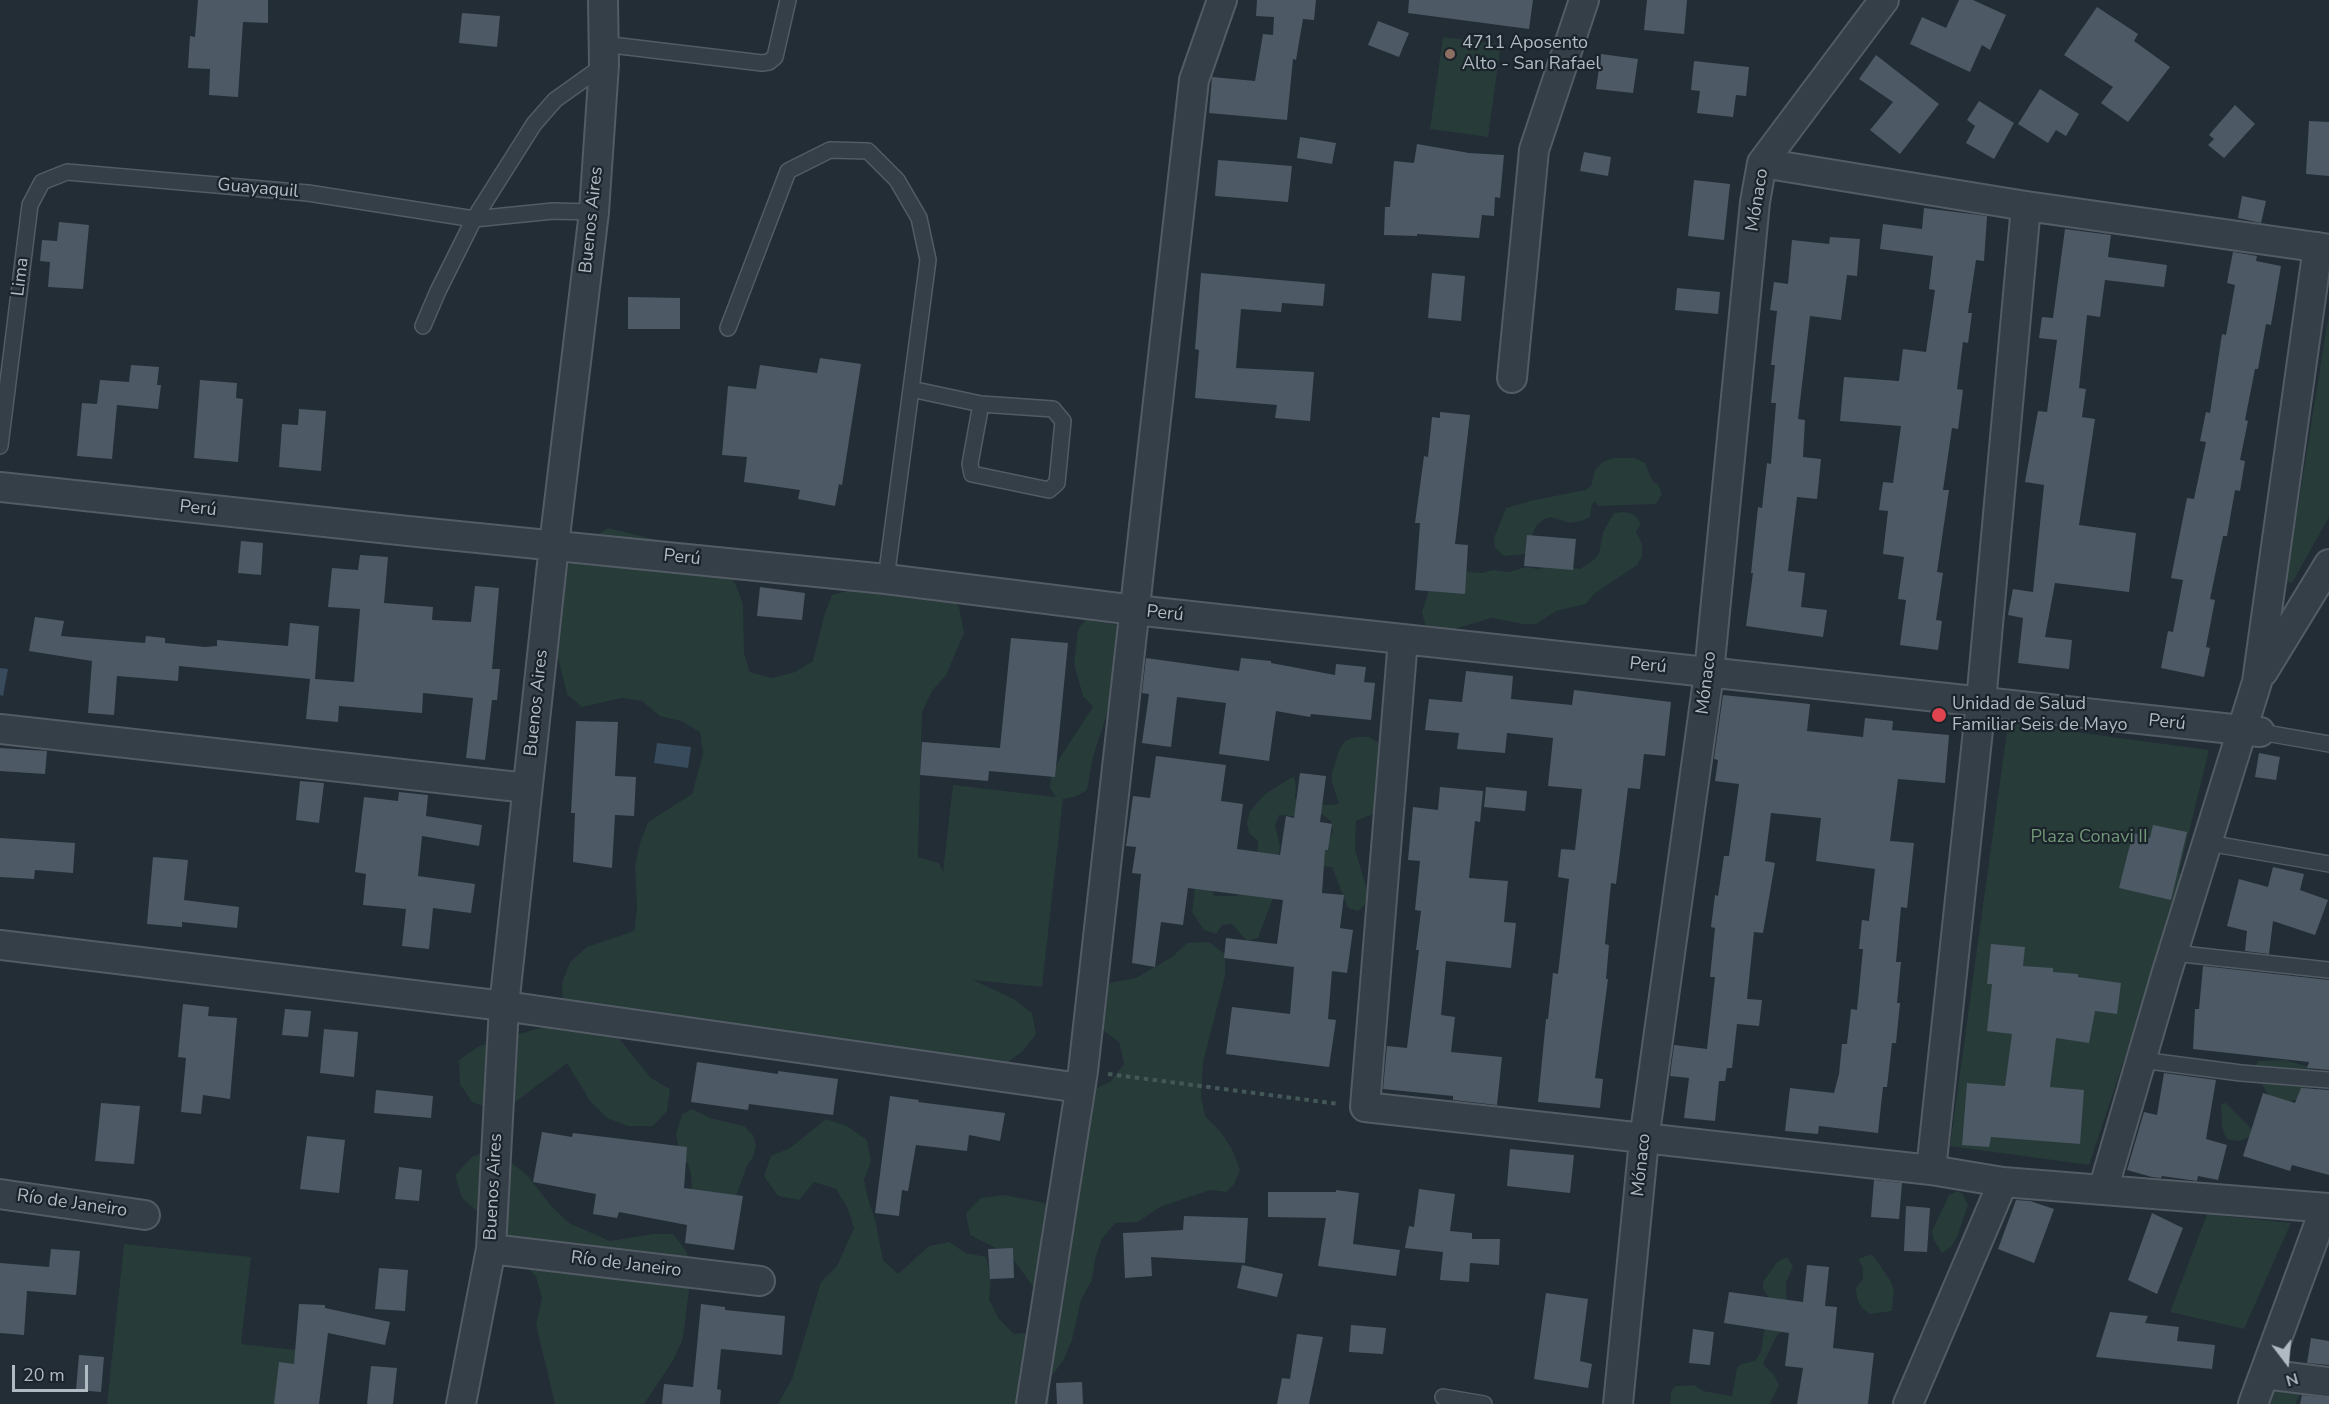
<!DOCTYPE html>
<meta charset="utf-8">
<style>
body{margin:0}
#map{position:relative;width:2329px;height:1404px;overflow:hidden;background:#222d36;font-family:"Nunito Sans",sans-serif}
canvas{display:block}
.north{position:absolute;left:2257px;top:1332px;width:60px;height:60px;-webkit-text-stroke:4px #1b232b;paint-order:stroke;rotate:164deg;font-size:16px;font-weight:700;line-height:24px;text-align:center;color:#b0bac3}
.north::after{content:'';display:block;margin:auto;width:21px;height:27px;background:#b0bac3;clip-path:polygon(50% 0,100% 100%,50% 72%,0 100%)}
.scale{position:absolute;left:12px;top:1365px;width:76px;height:27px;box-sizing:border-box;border:3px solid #b0bac3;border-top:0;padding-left:8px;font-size:18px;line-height:21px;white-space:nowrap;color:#b0bac3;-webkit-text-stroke:4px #1b232b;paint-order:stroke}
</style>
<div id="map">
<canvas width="2329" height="1404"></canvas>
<div class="north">N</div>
<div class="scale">20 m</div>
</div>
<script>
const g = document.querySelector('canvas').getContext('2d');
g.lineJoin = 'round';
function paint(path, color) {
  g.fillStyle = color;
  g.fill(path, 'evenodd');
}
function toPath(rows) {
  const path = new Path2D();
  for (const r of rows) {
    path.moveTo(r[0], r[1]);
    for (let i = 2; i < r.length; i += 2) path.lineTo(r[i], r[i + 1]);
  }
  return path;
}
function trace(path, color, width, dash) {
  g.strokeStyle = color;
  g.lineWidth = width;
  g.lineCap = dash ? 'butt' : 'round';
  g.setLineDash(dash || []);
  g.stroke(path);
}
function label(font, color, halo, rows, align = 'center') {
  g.font = font + ' "Nunito Sans",sans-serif';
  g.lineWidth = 4.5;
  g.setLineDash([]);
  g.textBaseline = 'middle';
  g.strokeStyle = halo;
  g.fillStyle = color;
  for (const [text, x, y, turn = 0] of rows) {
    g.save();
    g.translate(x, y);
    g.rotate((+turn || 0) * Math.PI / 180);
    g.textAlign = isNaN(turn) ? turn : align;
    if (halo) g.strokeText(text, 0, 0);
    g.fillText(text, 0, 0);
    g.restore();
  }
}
const green = toPath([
 [1443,37,1501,44,1488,137,1430,129],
 [2329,313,2329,517,2292,583,2286,581],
 [1613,458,1635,458,1645,463,1653,482,1658,484,1662,494,1656,504,1598,506,1595,502,1592,504,1590,517,1581,521,1570,523,1551,517,1544,519,1536,526,1525,554,1504,556,1495,548,1494,538,1506,508,1530,501,1585,490,1591,486,1595,470,1603,462],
 [1625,512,1635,515,1641,524,1636,531,1642,544,1642,556,1637,565,1595,593,1586,604,1556,611,1536,624,1523,624,1491,618,1455,629,1433,632,1425,624,1422,612,1429,590,1456,571,1482,573,1493,570,1509,572,1526,567,1538,569,1560,565,1580,569,1595,559,1599,553,1603,532,1614,513],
 [608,528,703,551,721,563,735,583,743,604,744,653,750,672,772,678,795,672,813,661,824,616,832,595,854,589,944,590,959,607,964,633,946,675,932,691,922,712,918,857,939,863,943,872,953,785,1056,797,1050,788,1051,777,1061,756,1093,707,1083,696,1074,664,1078,630,1085,620,1121,625,1115,689,1093,757,1087,790,1077,796,1063,799,1042,987,973,980,1014,999,1032,1013,1036,1034,1024,1050,1007,1063,941,1084,918,1078,609,1026,651,1078,670,1089,667,1111,653,1126,628,1126,607,1118,590,1101,567,1063,514,1103,495,1111,472,1102,460,1084,459,1060,479,1046,550,1025,563,1006,562,983,570,962,587,947,634,931,637,909,635,866,640,843,648,822,692,794,703,754,700,732,681,721,660,716,642,701,622,698,582,707,567,694,543,596,588,540],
 [2008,723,2209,750,2179,873,2184,874,2136,1021,2139,1030,2132,1036,2089,1165,1950,1146],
 [1355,737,1369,737,1378,742,1388,775,1385,809,1356,821,1355,849,1368,893,1365,904,1358,911,1348,908,1332,867,1310,865,1328,842,1333,832,1331,821,1322,814,1302,817,1279,815,1275,825,1280,846,1273,898,1258,938,1247,941,1232,924,1222,925,1216,934,1204,930,1192,912,1196,879,1208,875,1214,896,1235,896,1246,893,1255,886,1258,841,1249,833,1247,823,1250,811,1265,794,1294,776,1296,787,1295,798,1305,803,1328,805,1339,804,1332,783,1332,773,1339,750,1345,741],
 [1209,942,1225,954,1225,976,1203,1063,1201,1096,1205,1116,1220,1131,1232,1149,1240,1170,1234,1184,1227,1192,1210,1190,1160,1207,1138,1222,1115,1223,1102,1239,1095,1259,1092,1280,1081,1300,1072,1340,1063,1361,1050,1378,1049,1404,778,1404,792,1379,821,1282,837,1266,854,1228,847,1207,836,1189,814,1182,799,1200,778,1196,764,1176,771,1156,790,1148,826,1119,847,1126,867,1140,871,1161,864,1180,868,1199,875,1219,883,1260,898,1274,929,1246,949,1242,966,1253,986,1257,991,1278,989,1300,999,1319,1014,1334,1034,1332,1037,1292,1010,1255,970,1235,966,1213,981,1198,1004,1195,1045,1203,1051,1224,1073,1098,1110,1082,1124,1064,1119,1042,1101,1029,1096,985,1136,978,1172,957,1187,943],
 [2285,1060,2306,1066,2310,1070,2311,1091,2310,1096,2282,1104,2272,1101,2254,1071,2258,1061],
 [2226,1103,2249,1126,2252,1131,2250,1136,2240,1141,2229,1140,2225,1136,2222,1126,2221,1104],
 [692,1109,710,1118,744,1126,753,1135,756,1145,753,1157,747,1166,736,1196,692,1197,691,1174,688,1164,680,1156,676,1134,682,1114],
 [493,1148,527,1175,552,1207,569,1223,610,1241,653,1234,673,1234,687,1252,691,1274,683,1338,674,1359,644,1404,555,1404,536,1325,542,1298,536,1277,494,1226,462,1198,455,1175,472,1157],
 [1958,1191,1963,1194,1968,1205,1957,1237,1951,1247,1942,1253,1934,1240,1932,1231,1949,1195],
 [2207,1214,2291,1223,2244,1329,2170,1312],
 [124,1244,251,1257,241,1344,297,1350,292,1404,107,1404],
 [1872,1254,1890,1280,1894,1290,1892,1311,1870,1314,1862,1308,1857,1299,1856,1288,1863,1279,1863,1268,1858,1259],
 [1787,1257,1793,1266,1786,1283,1787,1315,1782,1332,1777,1335,1763,1364,1774,1375,1779,1385,1770,1404,1670,1404,1671,1392,1675,1386,1694,1385,1703,1391,1732,1396,1737,1368,1741,1364,1755,1361,1761,1352,1769,1298,1763,1289,1763,1282,1777,1262],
 [2276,1386,2299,1389,2300,1394,2295,1404,2266,1404]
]);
const water = toPath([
 [0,668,8,669,3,696,0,695],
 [657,743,691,747,688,768,654,763]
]);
const building = toPath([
 [198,0,268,0,268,23,243,22,238,97,209,95,210,69,188,68,190,36,195,37],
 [1257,0,1316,0,1314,20,1303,19,1296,60,1293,59,1287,120,1209,113,1212,77,1255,81,1263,34,1273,35,1274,17,1256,16],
 [1409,0,1533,0,1529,29,1408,13],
 [1647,0,1687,0,1684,34,1644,30],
 [1959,0,1973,0,2006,15,1990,50,1982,45,1970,72,1910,44,1922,17,1946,28],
 [2097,7,2138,34,2134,41,2170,67,2128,122,2101,103,2113,87,2064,55],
 [462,13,500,16,497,47,459,43],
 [1378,21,1409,33,1399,57,1368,45],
 [1601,54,1638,59,1633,93,1596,89],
 [1876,55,1939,104,1900,154,1870,130,1893,102,1859,79],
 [1694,61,1749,67,1746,96,1736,95,1733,117,1697,113,1700,91,1691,90],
 [2040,89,2079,114,2066,136,2056,130,2048,143,2018,124],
 [1979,101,2014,123,1994,159,1966,143,1975,126,1967,120],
 [2235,105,2255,124,2224,158,2208,145,2214,139,2209,135],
 [2309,121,2329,122,2329,176,2306,174],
 [1300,137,1336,143,1332,164,1297,158],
 [1417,144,1469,153,1504,155,1500,198,1495,197,1494,216,1482,215,1479,238,1417,234,1417,236,1384,235,1385,207,1390,207,1394,161,1414,163],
 [1584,152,1611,157,1608,176,1580,171],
 [1218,160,1292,166,1288,202,1215,196],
 [1694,180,1730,184,1724,240,1688,236],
 [2242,196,2266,201,2261,223,2238,218],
 [1924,208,1987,216,1984,261,1976,260,1968,313,1972,313,1968,343,1963,342,1957,389,1963,390,1958,429,1952,428,1943,490,1949,490,1937,572,1943,573,1936,620,1942,621,1938,650,1900,645,1906,600,1898,599,1904,557,1883,554,1888,511,1879,510,1883,482,1893,483,1901,426,1840,421,1844,377,1899,381,1903,349,1926,352,1935,290,1929,289,1933,256,1880,249,1883,224,1922,229],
 [59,222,89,225,83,289,48,287,50,262,40,261,42,240,57,241],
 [2065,229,2111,235,2108,257,2167,265,2164,287,2105,280,2100,317,2087,315,2079,388,2086,389,2082,417,2095,419,2079,525,2136,533,2129,592,2055,583,2045,637,2072,640,2069,669,2018,663,2023,618,2008,615,2013,589,2033,592,2044,485,2025,482,2038,411,2047,412,2057,340,2039,338,2042,317,2053,318],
 [1830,237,1860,239,1857,276,1847,275,1841,320,1810,316,1798,419,1805,420,1803,457,1821,459,1817,499,1797,497,1788,571,1805,573,1801,607,1827,610,1823,637,1746,626,1753,573,1751,573,1758,507,1762,508,1767,463,1771,464,1776,403,1771,403,1775,365,1771,365,1777,311,1770,310,1774,282,1788,284,1792,240,1829,244],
 [2233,252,2257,256,2256,261,2281,266,2271,325,2266,324,2258,369,2255,369,2245,420,2248,421,2240,460,2245,461,2240,491,2235,490,2227,536,2223,536,2210,599,2215,600,2206,647,2210,648,2204,677,2161,668,2168,631,2173,632,2183,580,2171,578,2187,498,2194,499,2206,442,2200,441,2206,412,2210,413,2222,334,2226,335,2235,285,2227,283],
 [1201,273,1325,284,1323,306,1282,303,1281,312,1241,309,1236,368,1314,372,1310,421,1275,418,1277,405,1195,398,1199,350,1195,349],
 [1432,273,1465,276,1461,321,1428,318],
 [1677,288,1720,292,1718,314,1675,310],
 [628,297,680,298,680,329,628,329],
 [820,358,861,364,842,485,839,484,835,506,798,499,800,490,744,482,747,457,722,455,728,386,756,389,760,365,817,373],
 [131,365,159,367,157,385,161,385,158,409,117,405,112,459,77,456,82,403,97,404,100,380,129,382],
 [200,380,237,383,236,398,243,399,238,462,194,458],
 [299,409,326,411,321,471,279,467,282,424,298,425],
 [1440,412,1470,415,1455,544,1468,545,1465,594,1415,590,1420,523,1415,523,1424,456,1428,457,1432,417,1440,418],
 [1527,535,1576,539,1573,570,1524,566],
 [241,541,263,543,261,575,238,573],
 [360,555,388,557,384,603,433,607,432,620,471,622,475,586,499,588,492,669,500,669,497,700,492,700,485,760,466,758,473,698,423,693,422,713,339,706,338,722,306,719,310,679,179,666,178,681,117,676,114,715,88,713,92,661,29,651,35,617,64,621,61,636,145,643,146,636,165,638,165,643,205,647,217,646,217,640,288,646,290,623,319,626,315,679,354,682,360,609,328,607,332,568,358,570],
 [760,587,805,593,802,620,757,616],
 [1011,638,1068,643,1055,777,989,771,988,781,920,775,922,742,1000,748],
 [1146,658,1239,671,1241,658,1271,661,1271,663,1335,675,1336,664,1366,667,1364,682,1375,683,1371,720,1311,714,1310,717,1276,711,1269,761,1219,754,1226,703,1177,697,1171,747,1142,743,1149,694,1142,693],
 [1466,671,1513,676,1511,699,1572,705,1574,690,1671,702,1665,756,1644,754,1640,789,1628,788,1616,884,1611,883,1605,944,1609,945,1606,979,1608,979,1595,1078,1603,1079,1600,1108,1538,1102,1546,1019,1548,1019,1553,973,1558,974,1569,879,1558,877,1561,849,1575,850,1582,789,1548,786,1553,738,1507,733,1505,753,1457,749,1459,733,1425,730,1429,699,1462,702],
 [1723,695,1810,704,1807,731,1863,737,1865,718,1893,721,1892,730,1949,735,1945,783,1898,779,1890,841,1914,843,1907,908,1901,907,1896,962,1901,962,1897,1003,1900,1003,1896,1043,1892,1043,1887,1087,1883,1087,1878,1133,1819,1126,1818,1134,1785,1131,1790,1088,1834,1093,1839,1074,1842,1044,1847,1044,1851,1009,1857,1010,1863,949,1859,949,1862,920,1869,921,1875,869,1816,861,1821,818,1771,813,1765,861,1775,863,1763,933,1754,932,1747,999,1762,1000,1759,1026,1737,1024,1732,1068,1727,1068,1725,1081,1719,1081,1715,1121,1684,1118,1689,1078,1670,1076,1674,1045,1707,1049,1715,977,1710,977,1715,928,1711,927,1715,895,1718,896,1724,856,1729,856,1739,784,1715,781,1718,760,1714,759],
 [576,721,618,722,615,776,636,777,634,816,615,815,612,868,573,862,575,813,571,813],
 [0,748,47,751,45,774,0,771],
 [2259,753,2280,757,2276,780,2255,777],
 [1156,756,1226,765,1221,801,1243,804,1237,849,1280,855,1286,816,1294,818,1300,773,1326,776,1320,822,1332,824,1328,850,1325,850,1322,893,1344,895,1340,928,1353,930,1347,973,1332,971,1328,1019,1336,1020,1329,1067,1226,1054,1232,1007,1290,1014,1294,967,1224,958,1226,938,1277,944,1283,900,1188,888,1183,925,1161,922,1155,967,1132,963,1141,874,1132,873,1136,847,1126,846,1133,796,1150,798],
 [300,781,324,783,319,823,296,820],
 [1440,787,1483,791,1480,822,1475,821,1469,878,1508,881,1504,922,1516,923,1511,968,1446,961,1441,1015,1455,1017,1451,1052,1502,1057,1497,1105,1453,1100,1453,1096,1383,1089,1387,1046,1407,1048,1419,950,1416,950,1421,911,1415,910,1420,861,1408,860,1413,807,1438,810],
 [1486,787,1527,791,1525,811,1484,807],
 [399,792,428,795,426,816,482,825,479,846,422,836,418,876,475,884,471,913,433,908,429,949,402,946,406,909,363,905,366,874,355,872,364,797,398,801],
 [2153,825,2187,832,2171,900,2119,888,2133,833,2150,838],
 [0,838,75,843,73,873,35,870,34,879,0,877],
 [153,857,188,860,184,900,239,907,237,928,182,922,182,927,147,924],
 [2273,867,2304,874,2300,890,2328,900,2315,935,2273,921,2269,954,2245,951,2247,931,2227,926,2239,879,2268,887],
 [1991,944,2025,947,2023,966,2053,968,2053,972,2078,974,2078,977,2121,983,2117,1014,2095,1011,2089,1043,2056,1038,2050,1087,2084,1090,2080,1144,1991,1137,1989,1147,1962,1145,1967,1083,2005,1086,2012,1034,1987,1031,1992,984,1987,984],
 [2203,966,2329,980,2329,1070,2307,1068,2309,1062,2193,1049,2195,1009,2199,1009],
 [183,1004,209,1007,208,1016,237,1018,230,1099,203,1095,201,1114,181,1112,186,1058,178,1057],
 [285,1009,311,1011,308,1037,282,1035],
 [324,1029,358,1032,354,1077,320,1073],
 [697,1062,778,1074,778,1071,838,1079,833,1115,749,1104,748,1110,691,1102],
 [2164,1073,2216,1080,2206,1139,2227,1145,2218,1180,2198,1176,2197,1181,2162,1176,2161,1178,2152,1177,2127,1170,2144,1112,2157,1115],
 [2301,1088,2329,1090,2329,1175,2292,1165,2290,1171,2243,1156,2263,1093,2295,1103],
 [376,1090,433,1096,431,1118,374,1113],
 [890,1096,919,1100,918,1102,1005,1113,1000,1141,969,1135,967,1151,916,1145,908,1191,902,1190,899,1216,875,1213],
 [101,1103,140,1106,134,1164,95,1161],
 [542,1132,572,1137,573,1133,687,1147,684,1188,743,1196,734,1250,685,1243,687,1225,619,1212,617,1218,593,1214,596,1194,533,1182],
 [307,1136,345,1140,339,1193,300,1189],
 [1510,1149,1574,1155,1570,1193,1507,1186],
 [399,1167,422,1170,419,1201,395,1199],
 [1874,1180,1902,1183,1899,1219,1871,1217],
 [1419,1189,1455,1194,1450,1231,1472,1233,1472,1239,1500,1239,1499,1265,1470,1263,1469,1282,1440,1280,1443,1252,1405,1248,1409,1226,1414,1227],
 [1336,1190,1359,1193,1353,1244,1400,1250,1396,1276,1318,1266,1326,1218,1268,1217,1268,1192,1336,1192],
 [2016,1200,2030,1201,2054,1209,2034,1263,1998,1249],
 [1906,1206,1930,1208,1927,1252,1904,1251],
 [2152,1213,2183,1228,2157,1294,2128,1280],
 [1184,1216,1248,1218,1245,1263,1151,1257,1152,1276,1125,1278,1123,1233,1183,1230],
 [1013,1248,1014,1278,990,1279,988,1249],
 [51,1249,80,1251,76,1295,27,1291,24,1335,0,1333,0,1263,49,1267],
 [1242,1265,1283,1274,1277,1297,1237,1288],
 [1807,1265,1829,1267,1825,1306,1837,1307,1833,1348,1874,1353,1868,1404,1797,1404,1803,1368,1785,1366,1789,1333,1724,1323,1729,1292,1803,1302],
 [379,1268,408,1270,405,1311,375,1309],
 [1546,1293,1588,1299,1580,1361,1592,1364,1588,1388,1534,1379],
 [299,1304,325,1305,325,1308,390,1322,385,1345,328,1333,319,1404,274,1404,279,1362,294,1364],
 [701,1304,725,1307,725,1310,785,1316,782,1355,721,1349,717,1389,721,1390,720,1404,662,1404,664,1384,693,1387],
 [2110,1312,2148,1316,2145,1323,2179,1327,2177,1341,2215,1345,2212,1369,2096,1357],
 [1351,1325,1386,1328,1383,1354,1349,1352],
 [1693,1329,1714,1332,1710,1365,1689,1363],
 [1297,1334,1323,1337,1309,1404,1277,1404,1282,1378,1290,1379],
 [2311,1338,2329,1341,2329,1365,2307,1363],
 [79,1355,104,1357,101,1392,76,1390],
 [371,1366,397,1368,393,1404,367,1404],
 [1082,1382,1083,1404,1057,1404,1056,1383],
 [2302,1395,2329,1398,2329,1404,2300,1404]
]);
const path = toPath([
 [1108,1074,1339,1104]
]);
const service = toPath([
 [603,44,762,63,769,62,775,57,788,0],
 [423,326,438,291,474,219,534,124,555,100,604,65],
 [728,328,788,171,830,150,868,151,897,180,919,218,928,260,886,579],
 [911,389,981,404,1053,409,1063,421,1057,483,1049,490,972,474,970,464,981,404],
 [0,446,30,205,42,182,67,172,308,193,474,219,553,211,594,212],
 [2260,732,2329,744],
 [2208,843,2329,864],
 [2173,953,2329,970],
 [2141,1060,2241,1073,2329,1080],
 [1443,1397,1484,1404]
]);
const minor = toPath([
 [1762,163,2026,206,2329,249],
 [1512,378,1534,150,1584,0],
 [0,487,408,531,886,579,1135,610,2260,732],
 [1403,639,1365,1107,1931,1170,2003,1182,2329,1208],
 [2263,672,2329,564],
 [0,729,527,788],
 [0,945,504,1006,1080,1088],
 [1931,1170,1981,702,2026,206],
 [2103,1190,2166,975,2257,682,2318,247],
 [0,1194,145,1215],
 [491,1249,760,1281],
 [2264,1374,2329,1382],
 [461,1404,491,1249,504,1006,554,545,594,212,604,65,603,0],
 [1031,1404,1083,1071,1194,80,1222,0],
 [1618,1404,1644,1140,1709,673,1755,202,1762,163,1884,0],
 [1908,1404,2003,1182],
 [2253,1404,2325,1208]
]);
const markers = [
 [1450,54,6,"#8d6e63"],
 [1939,715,8,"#e0444e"]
];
const poiNames = [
 ["4711 Aposento",1462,44],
 ["Alto - San Rafael",1462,65],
 ["Unidad de Salud",1952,705],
 ["Familiar Seis de Mayo",1952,726]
];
const streetNames = [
 ["Guayaquil",258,189,5],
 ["Mónaco",1758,200,-81],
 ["Buenos Aires",592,220,-84],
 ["Lima",21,277,-83],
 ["Perú",198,509,6],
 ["Perú",682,558,6],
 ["Perú",1165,614,6],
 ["Perú",1648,666,6],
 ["Mónaco",1707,683,-83],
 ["Buenos Aires",537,703,-84],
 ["Perú",2167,723,6],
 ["Mónaco",1642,1165,-84],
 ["Buenos Aires",494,1187,-87],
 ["Río de Janeiro",72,1204,8],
 ["Río de Janeiro",626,1265,7]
];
const parkNames = [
 ["Plaza Conavi II",2089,838]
];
paint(green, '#273b39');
paint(water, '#374b5c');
paint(building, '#4d5965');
trace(service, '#535c65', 18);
trace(minor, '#535c65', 32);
trace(path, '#455858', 4, [4.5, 4.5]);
trace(service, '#353f47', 15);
trace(minor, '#353f47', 28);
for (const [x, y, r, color] of markers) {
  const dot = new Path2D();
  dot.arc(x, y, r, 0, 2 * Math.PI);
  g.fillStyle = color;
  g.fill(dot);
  trace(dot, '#1b232b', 2);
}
label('18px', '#b0bac3', '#1b232b', poiNames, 'left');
label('18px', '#b0bac3', '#1b232b', streetNames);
label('18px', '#709775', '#1b232b', parkNames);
</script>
